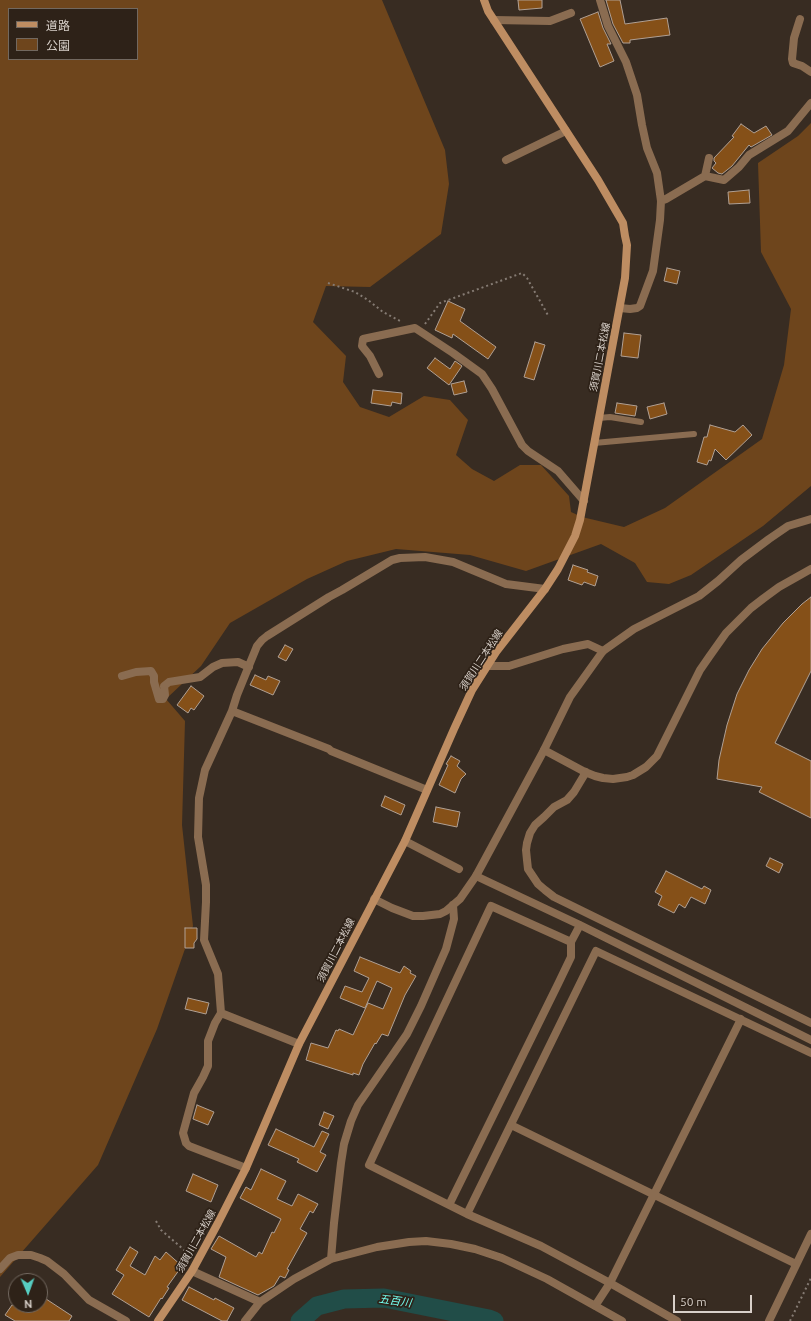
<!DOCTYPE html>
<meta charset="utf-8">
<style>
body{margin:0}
#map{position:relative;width:811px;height:1321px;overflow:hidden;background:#382c22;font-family:Ubuntu,"Noto Sans JP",sans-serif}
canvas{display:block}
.legend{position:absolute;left:8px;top:8px;width:130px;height:52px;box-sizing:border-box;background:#2e2218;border:1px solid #72685f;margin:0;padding:5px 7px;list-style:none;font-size:12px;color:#d8d0c9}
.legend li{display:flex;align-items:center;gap:8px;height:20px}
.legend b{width:20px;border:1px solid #72685f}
.north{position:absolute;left:8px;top:1273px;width:40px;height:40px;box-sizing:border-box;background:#2e2218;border:1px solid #72685f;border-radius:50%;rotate:178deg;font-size:11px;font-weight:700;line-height:16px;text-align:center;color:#d8d0c9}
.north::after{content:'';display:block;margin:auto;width:14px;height:18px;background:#57cec2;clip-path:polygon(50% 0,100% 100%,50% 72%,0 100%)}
.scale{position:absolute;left:673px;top:1295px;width:79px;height:18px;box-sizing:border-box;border:2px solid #d8d0c9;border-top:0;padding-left:5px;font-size:12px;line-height:14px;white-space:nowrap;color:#d8d0c9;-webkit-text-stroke:3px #2e2218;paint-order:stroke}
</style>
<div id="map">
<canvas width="811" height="1321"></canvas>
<ul class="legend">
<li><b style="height:5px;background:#be8d62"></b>道路</li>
<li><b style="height:11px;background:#6e451c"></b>公園</li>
</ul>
<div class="north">N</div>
<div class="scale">50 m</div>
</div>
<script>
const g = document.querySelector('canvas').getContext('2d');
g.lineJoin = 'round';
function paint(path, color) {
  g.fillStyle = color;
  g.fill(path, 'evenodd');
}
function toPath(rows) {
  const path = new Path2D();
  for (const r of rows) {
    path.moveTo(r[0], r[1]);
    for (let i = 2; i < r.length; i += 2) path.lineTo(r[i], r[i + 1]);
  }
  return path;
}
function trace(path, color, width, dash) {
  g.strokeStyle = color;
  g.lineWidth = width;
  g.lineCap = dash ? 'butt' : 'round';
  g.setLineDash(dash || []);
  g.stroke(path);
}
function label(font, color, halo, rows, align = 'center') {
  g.font = font + ' Ubuntu,"Noto Sans JP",sans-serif';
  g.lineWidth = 3.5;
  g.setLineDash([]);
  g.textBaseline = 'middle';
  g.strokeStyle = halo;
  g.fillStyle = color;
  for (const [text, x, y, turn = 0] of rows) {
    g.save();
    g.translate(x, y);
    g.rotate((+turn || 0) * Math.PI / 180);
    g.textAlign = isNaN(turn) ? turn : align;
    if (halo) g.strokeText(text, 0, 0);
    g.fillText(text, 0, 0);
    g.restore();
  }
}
const green = toPath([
 [0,0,382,0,445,150,449,184,441,234,370,287,326,286,313,322,346,356,343,382,360,407,389,417,424,396,450,400,468,420,456,455,472,469,494,481,520,465,541,465,569,496,571,512,582,517,624,527,665,508,762,439,784,365,791,309,761,252,758,163,798,136,811,123,811,486,763,526,691,575,669,584,647,582,635,563,601,544,526,571,470,555,396,549,347,561,307,579,230,623,201,666,166,699,185,721,182,825,193,926,157,1029,98,1165,0,1277],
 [9,9,137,9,137,59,9,59]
]);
const river = toPath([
 [300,1321,317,1306,344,1299,384,1298,489,1319,494,1321]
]);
const building = toPath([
 [518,0,542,0,542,8,519,10,518,0],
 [606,0,620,0,625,24,667,18,670,35,630,40,630,43,623,43,613,24,606,0],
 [598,12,603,28,611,44,607,44,614,61,600,67,580,19,598,12],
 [741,124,754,133,766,126,772,135,751,147,749,145,732,166,722,174,718,173,712,168,716,163,714,161,714,158,734,137,732,136,741,124],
 [749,190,750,203,729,204,728,192,749,190],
 [667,268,680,271,677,284,664,281,667,268],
 [448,301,465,309,460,321,496,347,488,359,453,334,452,338,435,330,448,301],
 [624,333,641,335,638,358,621,356,624,333],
 [535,342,545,345,534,380,524,377,535,342],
 [435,358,450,369,455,361,462,366,449,385,427,368,435,358],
 [464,381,467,392,454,395,451,384,464,381],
 [373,390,402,393,401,404,392,402,391,406,371,403,373,390],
 [617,403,637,406,635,416,615,413,617,403],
 [664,403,667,414,650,419,647,407,664,403],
 [710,425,735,432,743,425,752,435,726,460,715,449,711,461,709,460,707,465,697,462,704,437,707,437,710,425],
 [573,565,588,570,587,572,598,576,595,586,584,582,582,585,568,580,573,565],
 [811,597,811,671,775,743,811,761,811,818,759,792,762,787,717,779,719,760,727,725,737,694,749,670,762,649,783,623,802,604,811,597],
 [285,645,293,649,286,661,278,657,285,645],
 [255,675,266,680,268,676,280,681,273,695,250,685,255,675],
 [191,686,204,696,194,710,191,708,188,713,177,705,191,686],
 [451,756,460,761,457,766,466,774,461,779,455,793,439,785,448,765,446,764,451,756],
 [385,796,405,805,401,815,381,806,385,796],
 [436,807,460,812,457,827,433,822,436,807],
 [770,858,783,864,779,873,766,866,770,858],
 [666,871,702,889,704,886,711,890,705,904,691,897,685,908,679,904,674,913,658,905,662,896,655,892,666,871],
 [185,928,197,928,197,939,194,943,194,948,185,948,185,928],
 [360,957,400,973,404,966,411,971,410,973,416,976,405,995,388,1036,382,1034,376,1044,375,1043,363,1064,359,1075,353,1073,353,1075,306,1060,311,1043,328,1048,336,1030,338,1031,339,1029,353,1035,368,1003,383,1009,392,988,377,981,365,1008,340,998,345,986,362,992,369,978,354,971,360,957],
 [188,998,209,1003,206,1014,185,1009,188,998],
 [197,1105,214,1112,208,1125,193,1119,197,1105],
 [324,1112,334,1116,328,1129,319,1125,324,1112],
 [276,1129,314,1147,322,1131,329,1134,320,1152,326,1155,317,1172,297,1162,299,1159,268,1145,276,1129],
 [261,1169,286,1181,277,1199,292,1206,298,1194,318,1204,313,1213,310,1211,300,1229,307,1233,287,1269,289,1270,285,1278,280,1276,274,1286,258,1295,219,1277,226,1257,211,1249,219,1236,256,1257,259,1252,262,1254,272,1232,274,1233,281,1219,240,1198,246,1187,251,1190,261,1169],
 [193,1174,218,1185,211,1202,186,1191,193,1174],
 [130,1247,138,1252,130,1266,145,1275,155,1256,160,1260,166,1252,182,1266,167,1287,169,1288,162,1299,161,1298,149,1317,112,1294,124,1275,116,1270,130,1247],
 [189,1287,214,1300,215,1298,234,1308,227,1321,222,1321,182,1300,189,1287],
 [40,1295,72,1316,69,1321,15,1321,5,1315,12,1305,40,1305,40,1295]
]);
const path = toPath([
 [328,283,355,292,368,300,383,312,402,322],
 [425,324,440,303,522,273,527,278,549,317],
 [156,1221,161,1230,190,1255],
 [790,1321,811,1278]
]);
const service = toPath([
 [599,418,610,417,641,422],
 [594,443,694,434]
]);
const minor = toPath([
 [600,0,608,26,626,62,637,95,642,125,647,148,657,173,661,201,660,220,653,271,640,306,637,308,630,309,620,308],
 [800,19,794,38,792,59,793,63,802,66,811,72],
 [494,20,550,21,571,13],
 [506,160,566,131],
 [705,176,724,180,739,167,749,155,788,131,811,103],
 [661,201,666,199,705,176,709,158],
 [379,374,370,356,362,346,363,339,415,328,453,353,482,374,492,389,522,445,528,451,558,471,584,501],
 [487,666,509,666,563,649,588,644,603,651],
 [122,676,136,672,151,671,154,676,154,682,159,699,163,699,165,695,164,686,169,682,200,677,213,667,222,663,238,662,249,667],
 [232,711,329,749,331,751,427,790],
 [544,750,585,772,595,776,603,778,613,779,627,777,633,775,646,767,657,756,700,670,709,657,726,633,751,608,764,598,779,587,811,569],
 [586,772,574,792,567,800,554,807,544,817,535,825,530,833,527,843,526,850,527,860,528,869,538,884,545,890,554,897,811,1023],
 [405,841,459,869],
 [476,876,580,925,811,1040],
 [580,925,571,942,491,906,369,1165,467,1214,541,1246,610,1283,677,1321],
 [221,1013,299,1044],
 [511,1125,796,1264],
 [246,1168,189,1146,186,1143,183,1133,194,1093,203,1077,208,1066,208,1041,215,1023,221,1013,218,974,204,940,206,902,206,885,198,837,199,798,205,770,232,711,237,695,257,646,262,640,267,636,329,597,342,590,392,560,400,558,425,557,453,562,506,584,545,589],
 [449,1205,559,982,571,957,571,942],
 [467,1214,596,951,811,1053],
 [331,1259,334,1223,341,1163,344,1144,351,1121,358,1105,407,1034,421,1006,446,949,454,919,453,905],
 [0,1269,10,1258,18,1255,31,1255,40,1258,47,1261,64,1274,89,1300,126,1321],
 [192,1271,260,1302],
 [595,1306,610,1283,741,1019],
 [245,1321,260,1302,294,1279,331,1259,377,1247,409,1242,426,1241,451,1244,475,1249,502,1258,547,1279,622,1321],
 [769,1321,811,1234]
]);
const tertiary = toPath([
 [374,899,392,908,413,916,423,916,440,914,446,911,460,899,476,876,543,752,570,697,603,651,634,629,699,596,718,581,741,560,769,539,788,526,811,519]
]);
const secondary = toPath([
 [158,1321,192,1271,218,1223,246,1168,299,1044,405,841,454,729,472,690,496,652,545,589,558,569,575,536,580,520,625,278,627,245,625,236,623,223,598,180,488,11,484,0]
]);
const streetNames = [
 ["須賀川二本松線",600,357,-79],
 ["須賀川二本松線",481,660,-57],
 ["須賀川二本松線",336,950,-63],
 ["須賀川二本松線",196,1241,-61]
];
const waterNames = [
 ["五百川",395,1301,8]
];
paint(green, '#6e451c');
trace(river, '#214d48', 19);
paint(building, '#855018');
trace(building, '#b0a094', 1);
trace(path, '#857b73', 2, [2, 3]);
trace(service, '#8a6c51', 6);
trace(minor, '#8a6c51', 8);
trace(tertiary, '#8a6c51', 8);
trace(secondary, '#be8d62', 8);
label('10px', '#d8d0c9', '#2e2218', streetNames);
label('italic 11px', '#73fef0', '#2e2218', waterNames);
</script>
